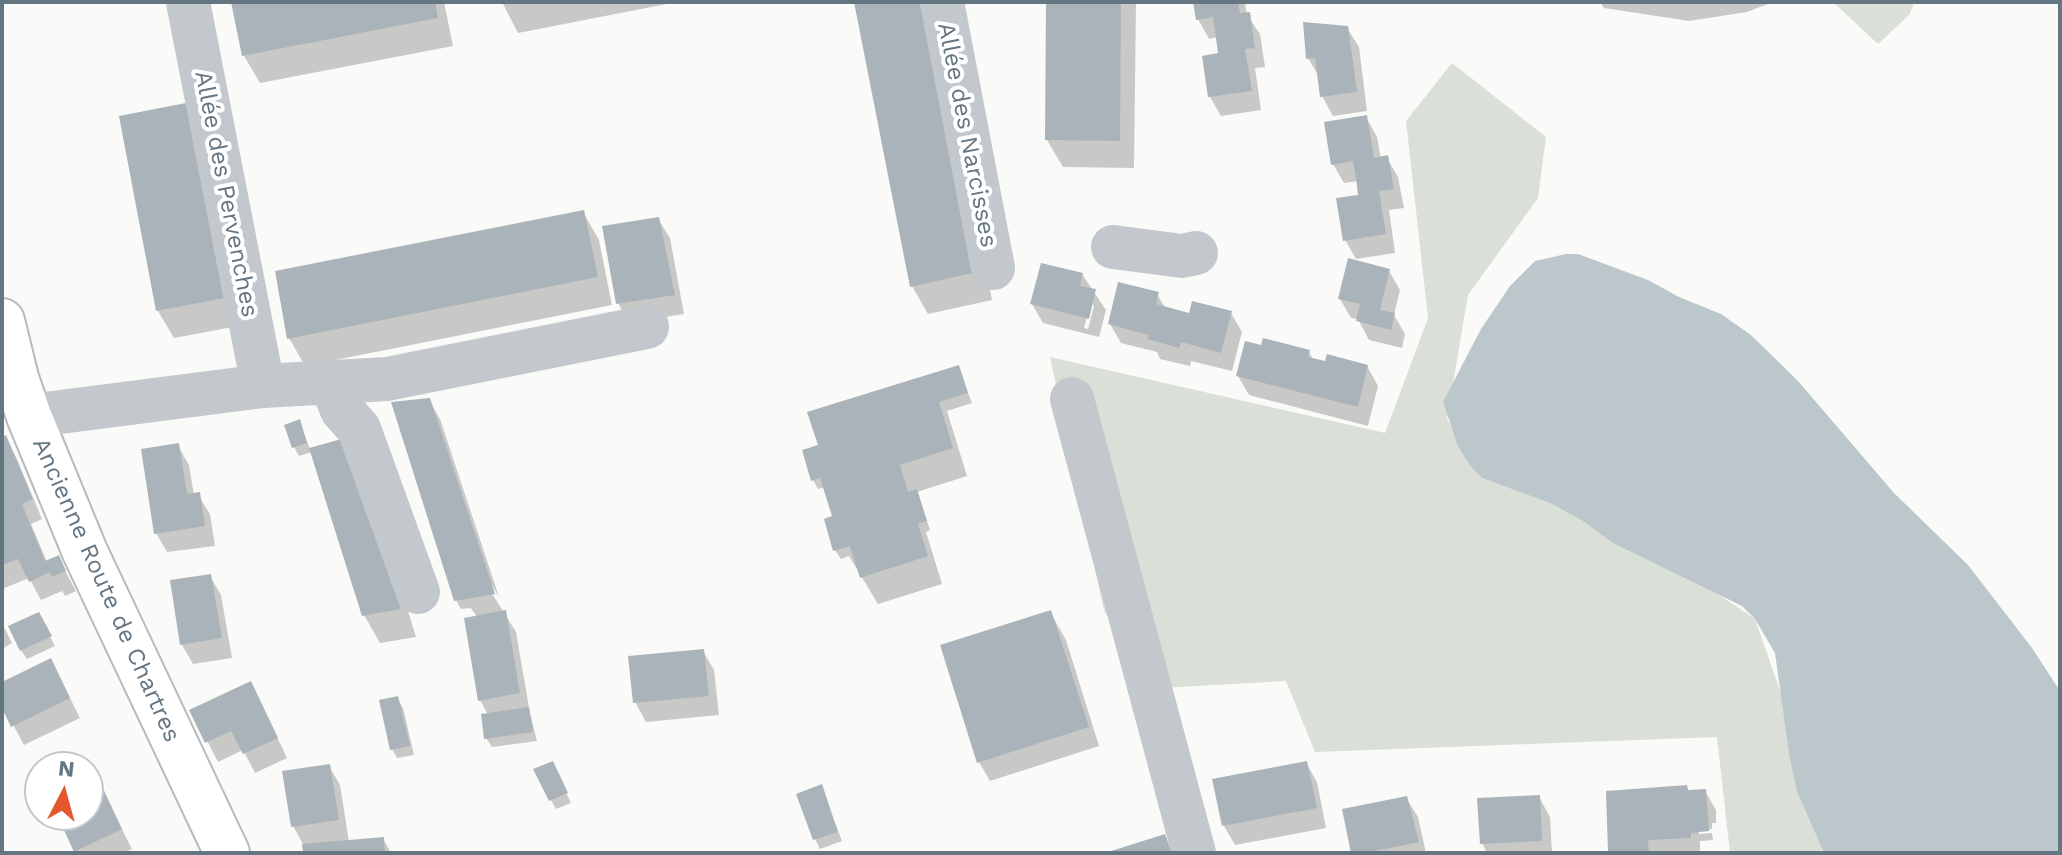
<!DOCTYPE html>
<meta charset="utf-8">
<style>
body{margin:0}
#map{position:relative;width:2062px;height:855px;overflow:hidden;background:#fafaf8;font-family:"Work Sans",sans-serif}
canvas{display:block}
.frame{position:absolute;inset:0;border:4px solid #657683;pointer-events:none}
.north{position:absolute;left:24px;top:751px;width:80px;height:80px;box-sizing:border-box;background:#fff;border:2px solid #c1c8cd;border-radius:50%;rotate:6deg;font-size:22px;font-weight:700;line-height:32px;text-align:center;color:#657683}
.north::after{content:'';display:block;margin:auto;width:28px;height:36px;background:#e4572e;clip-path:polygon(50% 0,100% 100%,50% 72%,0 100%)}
</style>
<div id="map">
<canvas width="2062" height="855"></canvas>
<div class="frame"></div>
<div class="north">N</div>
</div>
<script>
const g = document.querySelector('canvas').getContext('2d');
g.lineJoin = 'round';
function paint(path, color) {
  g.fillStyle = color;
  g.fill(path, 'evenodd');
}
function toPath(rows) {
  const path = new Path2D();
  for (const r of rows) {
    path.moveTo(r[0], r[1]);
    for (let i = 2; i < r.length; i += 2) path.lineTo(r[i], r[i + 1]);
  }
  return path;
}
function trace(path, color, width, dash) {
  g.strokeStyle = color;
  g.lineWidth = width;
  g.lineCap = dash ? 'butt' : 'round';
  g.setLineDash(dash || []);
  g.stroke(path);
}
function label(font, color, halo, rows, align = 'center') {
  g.font = font + ' "Work Sans",sans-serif';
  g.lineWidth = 8;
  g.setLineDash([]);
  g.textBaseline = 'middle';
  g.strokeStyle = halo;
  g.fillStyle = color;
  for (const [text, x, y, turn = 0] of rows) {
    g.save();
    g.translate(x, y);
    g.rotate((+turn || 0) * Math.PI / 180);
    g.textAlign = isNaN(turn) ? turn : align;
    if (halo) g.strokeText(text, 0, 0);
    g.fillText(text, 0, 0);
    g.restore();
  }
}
const green = toPath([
 [1833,2,1914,2,1910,14,1878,44],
 [1452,63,1546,137,1538,198,1468,295,1447,419,1482,478,1552,504,1715,592,1755,619,1784,702,1790,760,1797,792,1824,853,1730,853,1717,737,1315,752,1286,681,1160,688,1104,611,1050,357,1385,433,1428,318,1406,121]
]);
const water = toPath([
 [1566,254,1578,254,1648,280,1679,297,1721,314,1751,335,1798,381,1894,493,1968,565,2032,648,2060,691,2060,853,1824,853,1797,792,1790,760,1775,653,1755,619,1742,606,1613,543,1583,521,1552,504,1482,478,1470,465,1458,446,1443,402,1481,329,1510,286,1535,261]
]);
const shadow = toPath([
 [233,2,444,2,453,46,260,83,244,56],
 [502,2,677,2,518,33],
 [856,2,934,2,992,300,928,314,912,286],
 [1048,2,1136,2,1134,168,1063,167,1047,140],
 [1195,2,1245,2,1247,15,1260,34,1265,67,1255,68,1261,110,1221,116,1210,97,1221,55,1218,37,1209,39,1198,19],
 [1600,2,1773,2,1747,12,1689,21,1604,8],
 [1347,28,1359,47,1367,111,1333,116,1322,96,1319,77,1308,58],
 [185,105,238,326,174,338,158,311],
 [1366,117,1377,137,1381,159,1387,158,1398,177,1404,208,1389,210,1395,253,1356,259,1345,240,1361,196,1358,181,1344,183,1333,164],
 [583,212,599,240,612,305,305,366,289,338],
 [658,219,670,238,684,314,629,323,618,303],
 [1389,271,1400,290,1394,315,1405,334,1402,348,1369,340,1358,319,1351,318,1340,299],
 [1082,274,1106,310,1099,337,1043,323,1032,304],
 [1091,302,1094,306,1088,329,1084,328],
 [1157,294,1166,309,1190,315,1231,313,1242,332,1232,371,1191,361,1190,366,1160,359,1157,352,1121,343,1110,324],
 [1309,352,1314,361,1367,366,1378,386,1368,426,1249,395,1238,376],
 [958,367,972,403,947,411,967,476,917,492,930,530,926,532,942,584,878,604,849,556,841,559,835,550,835,518,825,487,818,489,813,480,809,450],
 [429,400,440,419,499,597,492,585,488,587,516,632,530,713,537,741,492,747,486,738,488,715,480,700,477,617,471,608,461,609,456,600],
 [299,422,310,449,364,467,416,637,380,643,364,615,312,452,299,456,294,447],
 [5,438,16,457,42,519,31,524,47,562,58,558,76,591,65,596,62,591,41,600,29,578,2,589,2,439],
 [178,446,189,465,194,495,198,495,210,514,215,546,167,552,156,533],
 [210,576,221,595,232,658,193,664,182,645],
 [1050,612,1066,640,1099,746,990,781,979,762],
 [39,615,55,646,27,659,21,650],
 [2,623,12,643,2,649],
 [703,651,714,670,719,715,646,722,635,702],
 [61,680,80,718,24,745,2,704,2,684],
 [397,698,403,708,414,755,397,758,392,749],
 [261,703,287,758,255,773,243,750,218,762,192,711],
 [1306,763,1317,782,1326,828,1235,845,1224,826],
 [329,766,340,785,349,842,383,839,391,853,305,853,304,846,293,826],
 [557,773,571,803,556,809,551,800],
 [99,784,132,849,123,853,77,853,59,815,88,815,88,790],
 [821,787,842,841,820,849,815,839],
 [1686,787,1689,792,1705,791,1716,810,1716,823,1712,823,1712,829,1699,830,1699,834,1712,833,1713,840,1700,841,1700,853,1611,853],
 [1539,797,1550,817,1552,853,1487,853,1482,843],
 [1406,798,1418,817,1426,853,1353,853]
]);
const building = toPath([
 [231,2,435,2,438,18,242,56],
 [854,2,925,2,977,272,910,287],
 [1046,2,1121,2,1120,141,1045,140],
 [1193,2,1238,2,1240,13,1250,12,1255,48,1245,49,1252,91,1208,97,1202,56,1218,53,1213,17,1196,20],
 [1303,22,1348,26,1357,92,1320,97,1315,58,1306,59],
 [186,103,224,298,156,311,119,116],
 [1367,115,1374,158,1388,155,1394,189,1379,191,1386,234,1343,241,1336,198,1358,195,1356,178,1353,161,1331,165,1324,122],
 [584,210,598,277,287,339,275,271],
 [659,217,675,295,616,304,602,226],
 [1348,258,1390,269,1380,310,1395,313,1391,330,1356,321,1360,304,1338,299],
 [1041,263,1083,273,1080,286,1096,289,1089,319,1030,304],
 [1118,282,1159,292,1156,304,1189,313,1192,301,1232,311,1221,353,1181,342,1179,348,1147,339,1148,335,1108,324],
 [1263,338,1310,350,1308,357,1325,361,1327,354,1368,365,1358,407,1236,376,1245,341,1261,345],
 [959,365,968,393,939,402,953,448,900,465,908,492,917,489,927,521,918,524,928,556,860,578,850,546,833,551,824,519,832,516,820,478,811,481,802,450,818,445,807,412],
 [430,398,495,594,454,601,391,402],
 [300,419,307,443,292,448,284,425],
 [6,435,33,499,22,504,45,561,59,555,66,571,52,577,50,572,29,582,18,559,2,565,2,437],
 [349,437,401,609,362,616,309,448],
 [179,443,187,494,200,492,205,526,154,534,141,449],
 [211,574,222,638,180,645,170,580],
 [506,610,520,693,478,701,464,618],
 [1051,610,1089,727,977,763,940,645],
 [39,612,52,636,20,651,8,626],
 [704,649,709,696,633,703,628,656],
 [51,658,70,698,11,727,2,708,2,682],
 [251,681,278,738,243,754,231,731,205,743,189,710],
 [398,696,410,746,390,750,379,700],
 [529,707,533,732,484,739,481,714],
 [553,761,568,793,549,801,533,769],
 [1307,761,1317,808,1222,826,1212,779],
 [330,764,339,820,291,827,282,771],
 [100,782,122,829,74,852,57,815,88,815,88,788],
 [822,784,838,832,813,840,796,794],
 [1687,785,1688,790,1706,789,1709,831,1691,833,1691,838,1648,840,1649,853,1608,853,1606,791],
 [1540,795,1542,841,1480,844,1477,798],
 [1407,796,1419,842,1365,853,1351,853,1342,809],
 [1165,834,1172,853,1108,853,1108,852],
 [384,837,385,853,303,853,302,844]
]);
const minor = toPath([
 [188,2,263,386],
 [942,2,993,268],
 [1113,247,1182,256,1196,253],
 [330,380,342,410,359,429,418,592],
 [1072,399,1194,853],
 [29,416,263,386,387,379,647,327]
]);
const major = toPath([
 [2,321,16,378,29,416,85,552,227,853]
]);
const streetNames = [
 ["Allée des Narcisses",967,135,79],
 ["Allée des Pervenches",226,194,79],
 ["Ancienne Route de Chartres",106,590,66]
];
paint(green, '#dadfd7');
paint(water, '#bbc7cb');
paint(shadow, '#0003');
paint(building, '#aab3b9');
trace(major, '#b5babe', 48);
trace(minor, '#c3c8cc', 44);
trace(major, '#fff', 44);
label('24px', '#657683', '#fff', streetNames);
</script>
